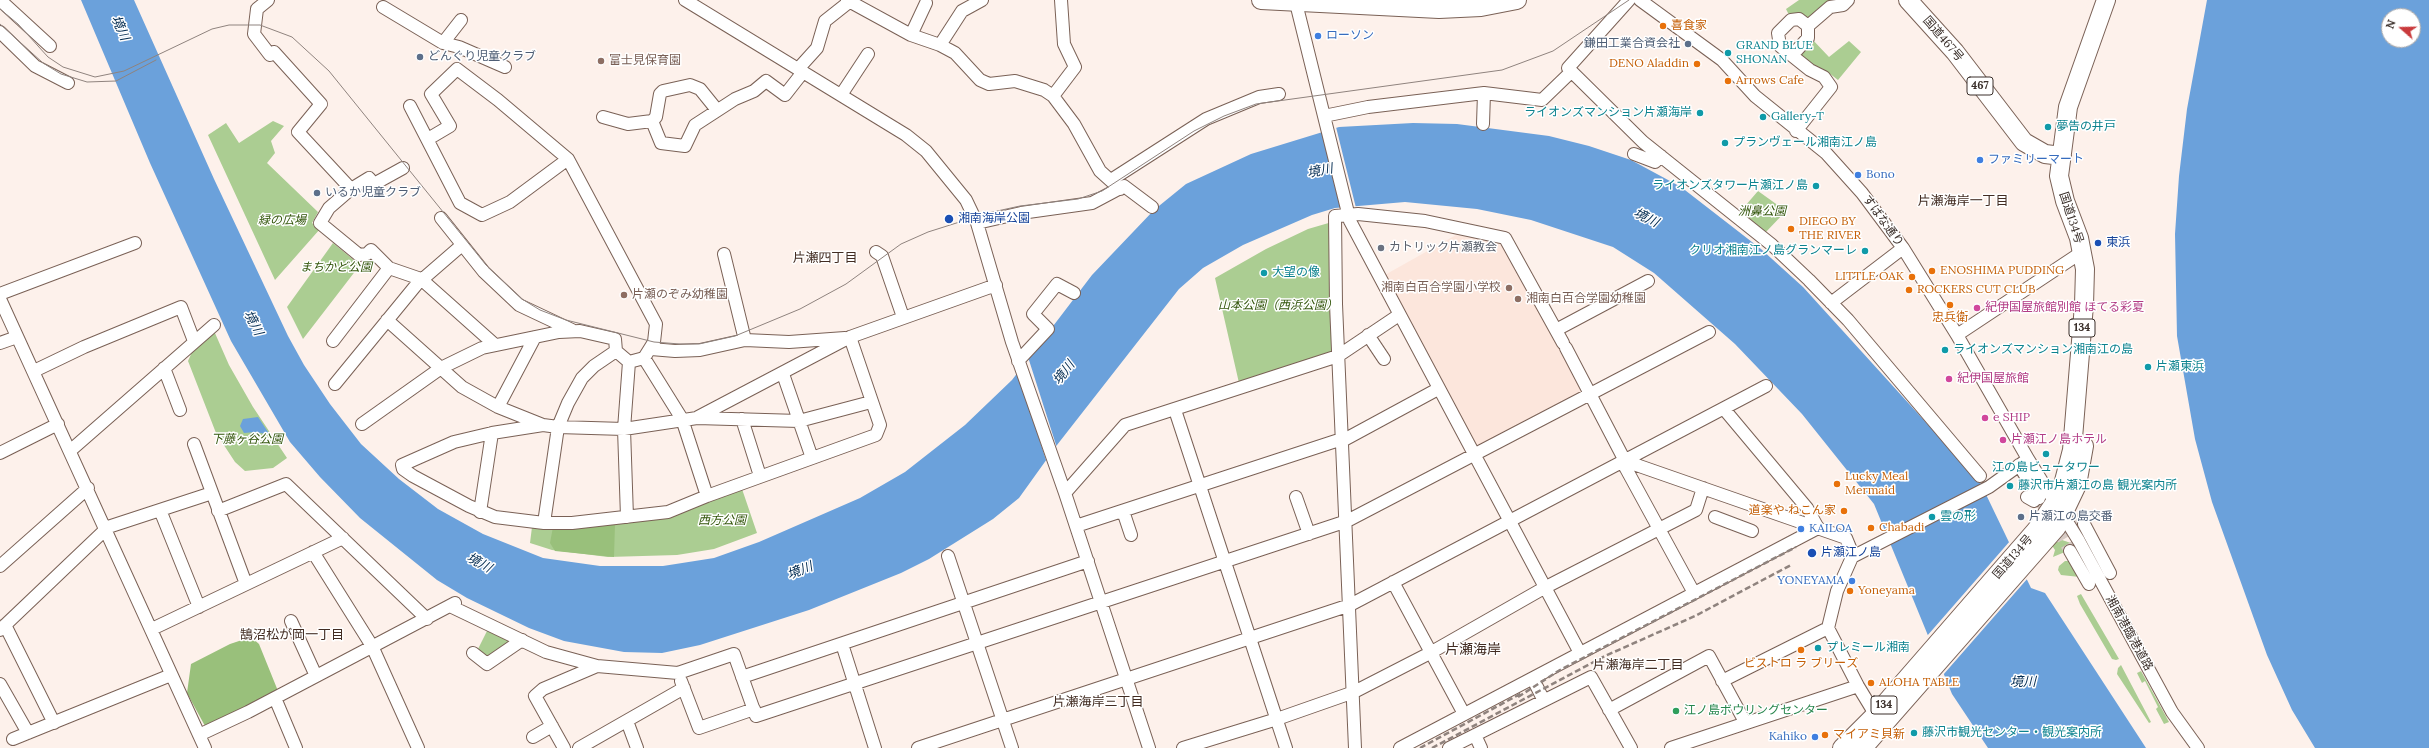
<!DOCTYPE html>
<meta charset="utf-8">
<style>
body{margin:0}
#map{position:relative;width:2429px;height:748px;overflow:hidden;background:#fdf1eb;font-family:Lora,serif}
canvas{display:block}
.north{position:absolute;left:2381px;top:8px;width:40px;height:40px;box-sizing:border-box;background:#fff;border:1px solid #b0acaa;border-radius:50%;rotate:290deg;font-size:11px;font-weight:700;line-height:16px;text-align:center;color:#3a2f2a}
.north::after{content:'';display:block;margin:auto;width:14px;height:18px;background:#c93a3c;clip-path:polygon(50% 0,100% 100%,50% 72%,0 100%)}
</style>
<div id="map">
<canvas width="2429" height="748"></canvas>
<div class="north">N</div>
</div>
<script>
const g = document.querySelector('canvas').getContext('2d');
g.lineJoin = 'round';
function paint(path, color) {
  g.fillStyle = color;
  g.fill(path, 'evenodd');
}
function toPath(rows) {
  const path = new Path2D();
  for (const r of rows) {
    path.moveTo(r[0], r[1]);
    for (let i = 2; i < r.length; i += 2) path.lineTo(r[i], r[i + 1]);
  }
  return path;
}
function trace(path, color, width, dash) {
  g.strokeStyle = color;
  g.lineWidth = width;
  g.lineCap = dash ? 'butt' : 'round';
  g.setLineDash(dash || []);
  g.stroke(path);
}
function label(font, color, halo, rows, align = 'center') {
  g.font = font + ' Lora,"Noto Sans JP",serif';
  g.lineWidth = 3;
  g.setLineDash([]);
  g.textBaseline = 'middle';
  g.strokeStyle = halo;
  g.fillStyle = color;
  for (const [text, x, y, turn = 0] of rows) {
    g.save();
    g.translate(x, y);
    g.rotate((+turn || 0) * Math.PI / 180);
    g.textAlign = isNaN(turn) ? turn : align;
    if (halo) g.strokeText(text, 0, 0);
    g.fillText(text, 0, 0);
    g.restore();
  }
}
const built = toPath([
 [1456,235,1505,244,1585,390,1477,450,1383,276]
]);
const green = toPath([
 [1799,0,1839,0,1808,20,1790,17,1786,9],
 [1811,38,1829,57,1849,41,1861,52,1838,80,1829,73,1814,67,1797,55],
 [273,121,284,126,271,141,275,153,267,163,318,212,312,223,320,229,275,280,208,135,226,123,239,143],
 [1758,191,1786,211,1765,233,1739,213],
 [1332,222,1336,354,1239,383,1215,278,1266,249,1308,229],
 [333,243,360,265,303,339,287,307],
 [211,324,229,365,253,407,287,458,273,468,245,471,235,462,216,433,188,361,203,328],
 [742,489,757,533,714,549,677,555,608,557,552,550,530,543,532,527,708,501],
 [2062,540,2071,543,2072,549,2053,557,2055,550,2051,544],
 [2065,561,2069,561,2080,577,2061,575,2058,570,2059,566],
 [2081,594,2119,659,2116,660,2112,659,2080,604,2077,596],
 [489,627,517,640,488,660,476,653],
 [2121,665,2151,722,2149,723,2117,674,2118,668],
 [2141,671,2169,722,2164,724,2156,709,2158,707,2145,681,2142,683,2137,673]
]);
const forest = toPath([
 [615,524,614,557,555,551,550,543,553,527],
 [251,637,259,644,278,691,205,726,187,693,191,664,230,644]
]);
const water = toPath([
 [81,0,134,0,214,179,288,336,304,365,330,404,361,444,399,479,438,509,483,534,543,558,600,566,663,566,714,558,759,542,860,498,905,472,965,425,1012,380,1092,275,1154,210,1186,184,1251,154,1339,127,1413,123,1457,124,1549,136,1589,146,1631,160,1681,187,1761,249,1803,287,1980,482,2031,588,2045,593,2146,748,1988,748,1952,694,1874,504,1802,414,1735,344,1654,273,1613,247,1531,220,1477,209,1405,202,1335,208,1312,215,1243,245,1203,268,1179,289,1057,445,1019,498,993,519,929,559,901,573,809,610,700,645,662,653,624,652,564,641,529,628,467,598,437,580,360,518,320,477,290,442,231,341,150,163],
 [2207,0,2429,0,2429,748,2315,748,2292,710,2267,655,2212,502,2195,439,2177,336,2175,234,2179,176,2187,109],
 [2389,16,2413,16,2413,40,2389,40],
 [258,417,270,435,256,432,244,433,240,426,243,419]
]);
const pier = toPath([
 [1336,127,1356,208,1342,209,1323,129],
 [1028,357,1057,448,1047,463,1017,371],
 [2010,541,2028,578,1943,675,1927,636]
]);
const minorTunnel = toPath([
 [2039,498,2070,551],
 [2060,531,2085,516]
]);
const minor = toPath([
 [0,0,50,46],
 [268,0,257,9,254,34,270,55,274,52,321,104,298,132,351,189,369,178,374,184,403,168],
 [685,0,906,135,926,151,966,200,977,223,1012,342,1065,493,1149,748],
 [847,0,911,35,940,45,955,53,980,80,989,84,1015,81,1044,90,1053,96,1074,124,1100,171,1120,189],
 [1629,0,1568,68,1643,142,1772,245,1809,280,1848,320,1980,476],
 [1640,0,1722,60,1755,96,1826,153,1862,193,1903,248,1957,335,2028,459,2079,541,2172,712,2198,748],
 [1296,3,1350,221,1580,653],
 [383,7,443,43,459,47,505,67],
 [1808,26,1830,7,1843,5,1848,0],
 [0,32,35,66,68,83],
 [911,35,926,3],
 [443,43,461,20],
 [940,45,962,11,982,0],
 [1789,53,1797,50,1808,38,1808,26,1799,19,1791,20,1778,33,1780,46,1810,70,1824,77,1831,87,1796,131],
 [798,69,817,48,825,21,849,2],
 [841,95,868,54],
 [1053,96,1075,67,1064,44,1061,0],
 [410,106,460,203,482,215,510,202,568,159],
 [1324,116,1368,107,1484,93],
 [603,117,628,124,652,121,656,117,660,94,663,91,690,85,700,89,717,110],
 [652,121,661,143,685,146,695,125,735,99,754,91,766,81,785,95,803,72],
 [1483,124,1484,93,1542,100,1571,72],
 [1634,154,1655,162,1661,156],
 [1111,180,1206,119,1259,97,1279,94],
 [351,189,329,208,320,223,359,255,367,254,371,250,389,268,421,279,494,344],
 [441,218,484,272,519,305,572,330],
 [977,223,1021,213,1092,203,1124,186,1152,207],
 [876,252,882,256,903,317],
 [724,254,745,340,789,342,845,338],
 [0,294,135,243],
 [0,299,205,748],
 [1831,303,1903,248],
 [387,320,462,387,498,407,543,425,558,427,624,429,697,418,799,421,871,402],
 [1556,330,1648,281],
 [1368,335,1384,359],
 [1957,335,2082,252],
 [333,341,389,268],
 [0,343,17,337],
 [1566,348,1625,461,1846,538,1853,555,1837,591,1828,628,1858,686,1878,719],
 [651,349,675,351,700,350,745,340],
 [644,358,682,419,707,496],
 [1018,361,1048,329,1033,314,1057,284,1074,293],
 [164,368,180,410],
 [34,371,84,347,181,307,194,341],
 [783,374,812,458],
 [335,384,417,284,462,245],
 [498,407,535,337],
 [1724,409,1807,508,1818,528],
 [1175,410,1286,748],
 [698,417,850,337,996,285],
 [742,419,760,476],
 [362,424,441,368,482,348,559,332,580,331,615,339,616,351,629,362,644,358,654,342,656,324,568,159,498,100,457,69,431,94,450,126,428,139],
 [543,425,492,433,454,442,402,465,403,469,413,476,469,506,495,517,544,523,572,523,668,512,707,496,876,435,880,425,850,337],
 [1342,441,1438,389],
 [194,444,246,584],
 [71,450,214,325],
 [0,453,58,424],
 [1623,463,1694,593],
 [2019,465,2039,498],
 [1065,493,1125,425,1338,356,1399,315],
 [1296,497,1309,534],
 [2027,497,2034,501,2038,495],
 [160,510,199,607],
 [218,511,286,484,427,619],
 [1123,511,1131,535],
 [480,512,492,433],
 [627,517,624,429,629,362],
 [1715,517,1752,531],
 [544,523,558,427,568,403,582,378,594,366,616,351],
 [2084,524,2110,573],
 [1076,526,1342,439],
 [105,528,212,493],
 [2070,551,2089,584],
 [313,552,372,646,418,748],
 [948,556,1012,748],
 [1852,557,1989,487,2028,459],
 [0,566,88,488],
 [1393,582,1464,714],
 [450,606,546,652,597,666,678,673,734,654,756,716,1347,521,1709,332],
 [291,621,316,676],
 [5,625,54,723],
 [152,629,343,538],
 [0,630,106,529],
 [842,644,875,748],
 [473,653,487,664,522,640],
 [742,677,1088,561],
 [1533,679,1543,699],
 [681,681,699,728,754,709],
 [1722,681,1828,628],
 [0,684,28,733],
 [275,698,296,748],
 [1609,710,1709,656,1745,722],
 [627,721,637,748],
 [199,735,248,712,455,603],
 [1475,735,1481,748],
 [533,737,552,726],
 [13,739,171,675],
 [564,748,535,696,543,689,597,666],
 [579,748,684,688],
 [918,748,1350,605,1766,386],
 [1183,748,1277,719,1354,692,1430,653,1544,588,1696,510,1703,488],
 [1355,748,1336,304,1335,216,1358,214,1425,221,1505,238,1563,343],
 [1400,748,1818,528],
 [1449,748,1591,677,1631,748],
 [1671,748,1858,686]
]);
const highway = toPath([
 [1261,0,1439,9,1481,7,1517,0],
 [1908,0,1955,52,2024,142,2045,154,2062,156],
 [1842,748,1875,715,2036,530,2055,502,2064,481,2072,450,2084,305,2085,269,2079,238,2065,201,2059,176,2068,107,2106,0],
 [1863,748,2057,527,2077,485,2084,446]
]);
const tram = toPath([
 [0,9,18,24,48,57,63,67,95,77,124,71,212,29,229,25,260,25,292,37,329,71,486,265,522,299,540,310,566,320,654,342,680,344,699,344,735,336,800,309,846,284,901,244,928,232,988,213,1020,206,1078,199,1102,191,1194,131,1224,116,1256,104,1502,70,1553,51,1629,0],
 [0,24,43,63,61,74,87,82,116,81,156,60]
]);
const rail = toPath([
 [1518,697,1560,670,1796,547],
 [1420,748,1522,693],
 [1432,748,1605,656,1695,616,1791,565]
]);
const markers = [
 [1663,26,4,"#e8710a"],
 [1318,36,4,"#3f7fe0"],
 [1688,44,4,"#5c6f8a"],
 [1728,53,4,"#0f9aa8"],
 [420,57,4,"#5c6f8a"],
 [601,61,4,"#8d6e63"],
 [1697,64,4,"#e8710a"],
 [1728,81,4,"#e8710a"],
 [1700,113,4,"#0f9aa8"],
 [1763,117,4,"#0f9aa8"],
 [2048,127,4,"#0f9aa8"],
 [1725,143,4,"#0f9aa8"],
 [1980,160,4,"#3f7fe0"],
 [1858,175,4,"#3f7fe0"],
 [1816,186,4,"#0f9aa8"],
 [317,193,4,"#5c6f8a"],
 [949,219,5,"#1a4fb4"],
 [1791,229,4,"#e8710a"],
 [2098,243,4,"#1a4fb4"],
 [1381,248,4,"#6b7280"],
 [1865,251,4,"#0f9aa8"],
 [1932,271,4,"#e8710a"],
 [1264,273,4,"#0f9aa8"],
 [1912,277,4,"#e8710a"],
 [1509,288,4,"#8d6e63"],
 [1909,290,4,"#e8710a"],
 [624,295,4,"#8d6e63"],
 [1518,299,4,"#8d6e63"],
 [1950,305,4,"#e8710a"],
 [1977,308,4,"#d1479c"],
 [1945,350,4,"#0f9aa8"],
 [2148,367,4,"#0f9aa8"],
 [1949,379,4,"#d1479c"],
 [1985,418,4,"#d1479c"],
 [2003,440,4,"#d1479c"],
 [2046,454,4,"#0f9aa8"],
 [1837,484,4,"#e8710a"],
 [2010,486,4,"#0f9aa8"],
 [1844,511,4,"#e8710a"],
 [1932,517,4,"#0f9aa8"],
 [2021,517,4,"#5c6f8a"],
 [1871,528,4,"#e8710a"],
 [1801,529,4,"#3f7fe0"],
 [1812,553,5,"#1a4fb4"],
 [1852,581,4,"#3f7fe0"],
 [1850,591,4,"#e8710a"],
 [1818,648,4,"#0f9aa8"],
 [1801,650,4,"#e8710a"],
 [1871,683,4,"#e8710a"],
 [1676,711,4,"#2e9e5b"],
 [1914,733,4,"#0f9aa8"],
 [1825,735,4,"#e8710a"],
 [1815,737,4,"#3f7fe0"]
];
const shields = [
 [1980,86,26],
 [2082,328,26],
 [1884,705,26]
];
const shieldNames = [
 ["467",1980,86],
 ["134",2082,328],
 ["134",1884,705]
];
const foodNames = [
 ["喜食家",1671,26],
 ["DENO Aladdin",1689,64,"right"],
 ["Arrows Cafe",1736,81],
 ["DIEGO BY",1799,222],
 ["THE RIVER",1799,236],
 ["ENOSHIMA PUDDING",1940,271],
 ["LITTLE OAK",1904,277,"right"],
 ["ROCKERS CUT CLUB",1917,290],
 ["忠兵衛",1950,318,"center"],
 ["Lucky Meal",1845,477],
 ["Mermaid",1845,491],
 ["道楽や ねこん家",1836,511,"right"],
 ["Chabadi",1879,528],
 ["Yoneyama",1858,591],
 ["ビストロ ラ ブリーズ",1801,664,"center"],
 ["ALOHA TABLE",1879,683],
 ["マイアミ貝新",1833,735]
];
const shopNames = [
 ["ローソン",1326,36],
 ["ファミリーマート",1988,160],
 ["Bono",1866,175],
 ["KAILOA",1809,529],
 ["YONEYAMA",1844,581,"right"],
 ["Kahiko",1807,737,"right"]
];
const streetNames = [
 ["国道467号",1943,39,49],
 ["国道134号",2071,218,72],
 ["すばな通り",1883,221,54],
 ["国道134号",2013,557,-49],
 ["湘南港臨港道路",2129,633,61]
];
const serviceNames = [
 ["鎌田工業合資会社",1680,44,"right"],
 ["どんぐり児童クラブ",428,57],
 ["いるか児童クラブ",325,193],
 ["片瀬江の島交番",2029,517]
];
const cultureNames = [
 ["GRAND BLUE",1736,46],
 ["SHONAN",1736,60],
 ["ライオンズマンション片瀬海岸",1692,113,"right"],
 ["Gallery-T",1771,117],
 ["夢告の井戸",2056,127],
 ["プランヴェール湘南江ノ島",1733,143],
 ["ライオンズタワー片瀬江ノ島",1808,186,"right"],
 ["クリオ湘南江ノ島グランマーレ",1857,251,"right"],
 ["大望の像",1272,273],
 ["ライオンズマンション湘南江の島",1953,350],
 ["片瀬東浜",2156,367],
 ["江の島ビュータワー",2046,468,"center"],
 ["藤沢市片瀬江の島 観光案内所",2018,486],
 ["雲の形",1940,517],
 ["プレミール湘南",1826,648],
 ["藤沢市観光センター・観光案内所",1922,733]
];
const educationNames = [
 ["富士見保育園",609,61],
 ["湘南白百合学園小学校",1501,288,"right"],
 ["片瀬のぞみ幼稚園",632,295],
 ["湘南白百合学園幼稚園",1526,299]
];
const parkNames = [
 ["洲鼻公園",1762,212],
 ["緑の広場",282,221],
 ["まちかど公園",336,268],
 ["山本公園（西浜公園）",1278,306],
 ["下藤ヶ谷公園",247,440],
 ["西方公園",722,521]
];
const transitNames = [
 ["湘南海岸公園",958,219],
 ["東浜",2106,243],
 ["片瀬江ノ島",1821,553]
];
const worshipNames = [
 ["カトリック片瀬教会",1389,248]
];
const hotelNames = [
 ["紀伊国屋旅館別館 ほてる彩夏",1985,308],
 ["紀伊国屋旅館",1957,379],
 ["e SHIP",1993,418],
 ["片瀬江ノ島ホテル",2011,440]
];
const leisureNames = [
 ["江ノ島ボウリングセンター",1684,711]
];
const waterNames = [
 ["境川",120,28,66],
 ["境川",1320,171,-11],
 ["境川",1646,218,27],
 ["境川",253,323,63],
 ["境川",1064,373,-52],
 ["境川",479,563,29],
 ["境川",800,571,-22],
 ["境川",2023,682]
];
const neighbourhoodNames = [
 ["片瀬海岸一丁目",1963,201],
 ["片瀬四丁目",825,258],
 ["鵠沼松が岡一丁目",292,635],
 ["片瀬海岸二丁目",1638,665],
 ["片瀬海岸三丁目",1098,702]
];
const quarterNames = [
 ["片瀬海岸",1473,650]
];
paint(built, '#fce6dc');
paint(green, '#abcd92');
paint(forest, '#99c07b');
paint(water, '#6ba1db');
paint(pier, '#fdf1eb');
trace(minorTunnel, '#d6cac4', 12, [12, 6]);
trace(minor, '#7a6156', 14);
trace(highway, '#7a6156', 20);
trace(minor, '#fff', 12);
trace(highway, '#fff', 18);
trace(tram, '#8f837e', 1);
trace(rail, '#8f837e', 2.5, [6, 3]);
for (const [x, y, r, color] of markers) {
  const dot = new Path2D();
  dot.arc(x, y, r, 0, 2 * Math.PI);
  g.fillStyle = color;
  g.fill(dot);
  trace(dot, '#fff', 1.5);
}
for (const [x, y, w] of shields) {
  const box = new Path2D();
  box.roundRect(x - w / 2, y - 9, w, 18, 3);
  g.fillStyle = '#fff';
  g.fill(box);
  trace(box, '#3a2f2a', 1);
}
label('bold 11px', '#3a2f2a', null, shieldNames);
label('12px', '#c56008', '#fff', foodNames, 'left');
label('12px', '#366cbe', '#fff', shopNames, 'left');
label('12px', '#3a2f2a', '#fff', streetNames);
label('12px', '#4e5e75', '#fff', serviceNames, 'left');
label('12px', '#0d838f', '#fff', cultureNames, 'left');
label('12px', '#785e54', '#fff', educationNames, 'left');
label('italic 12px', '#32550a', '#fff', parkNames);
label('12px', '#164399', '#fff', transitNames, 'left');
label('12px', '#5b616d', '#fff', worshipNames, 'left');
label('12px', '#b23c85', '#fff', hotelNames, 'left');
label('12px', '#27864d', '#fff', leisureNames, 'left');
label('italic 13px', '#032c52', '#fff', waterNames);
label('13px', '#422c22', '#fff', neighbourhoodNames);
label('14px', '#422c22', '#fff', quarterNames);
</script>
